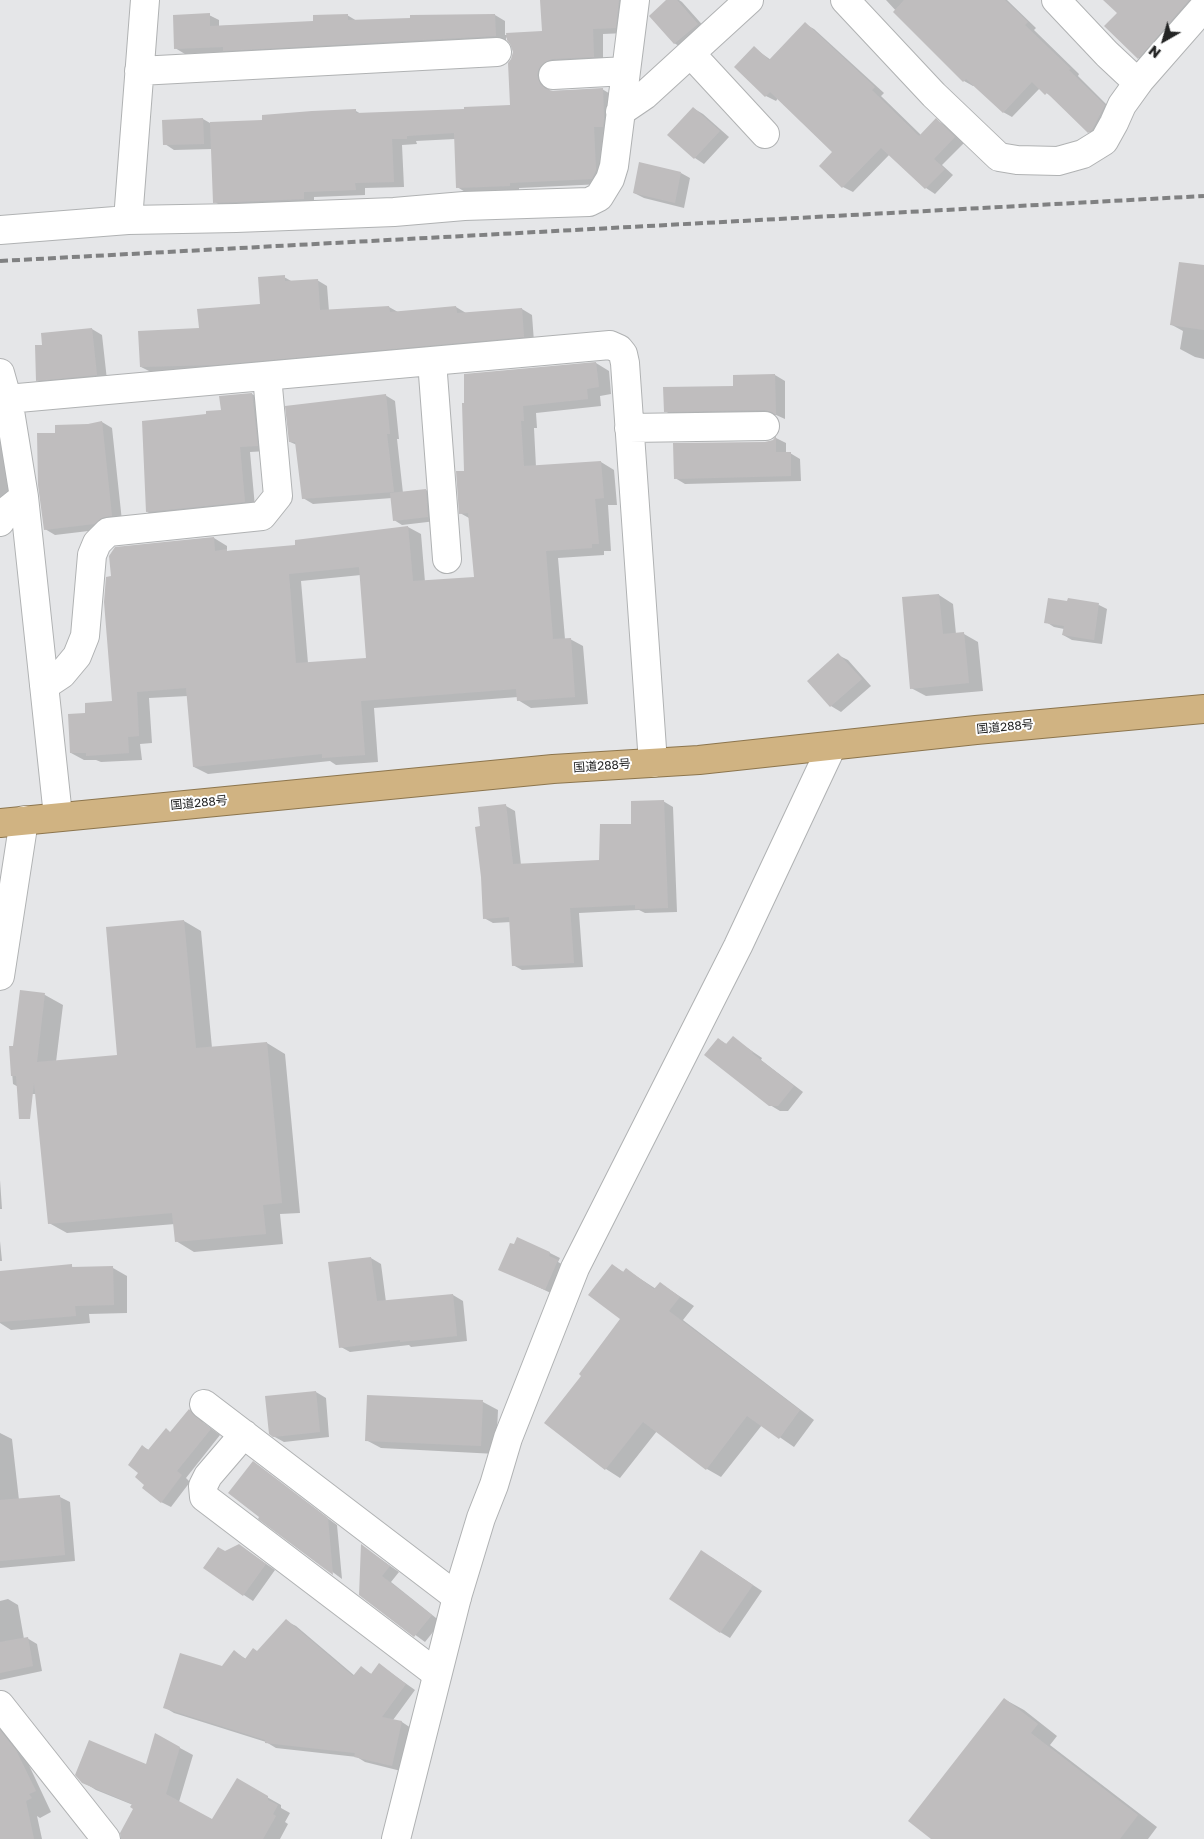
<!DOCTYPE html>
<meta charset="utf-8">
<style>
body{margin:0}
#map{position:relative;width:1204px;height:1839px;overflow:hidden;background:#e5e6e8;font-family:"Golos Text",sans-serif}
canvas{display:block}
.north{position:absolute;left:1139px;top:15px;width:50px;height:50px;-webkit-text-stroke:4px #fff;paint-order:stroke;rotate:218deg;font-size:14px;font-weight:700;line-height:20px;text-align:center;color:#242525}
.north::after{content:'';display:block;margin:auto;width:18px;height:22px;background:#242525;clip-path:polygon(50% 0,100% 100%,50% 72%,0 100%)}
</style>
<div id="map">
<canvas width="1204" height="1839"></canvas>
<div class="north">N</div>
</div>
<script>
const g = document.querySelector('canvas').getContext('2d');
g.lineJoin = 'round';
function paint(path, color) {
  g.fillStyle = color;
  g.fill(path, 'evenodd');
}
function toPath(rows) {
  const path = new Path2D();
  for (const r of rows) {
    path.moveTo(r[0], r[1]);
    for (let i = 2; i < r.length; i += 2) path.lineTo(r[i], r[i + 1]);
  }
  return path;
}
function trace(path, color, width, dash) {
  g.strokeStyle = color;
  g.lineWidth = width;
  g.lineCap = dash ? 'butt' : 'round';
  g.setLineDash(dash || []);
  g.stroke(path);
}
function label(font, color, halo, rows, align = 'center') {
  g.font = font + ' "Golos Text","Noto Sans JP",sans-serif';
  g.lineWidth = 4;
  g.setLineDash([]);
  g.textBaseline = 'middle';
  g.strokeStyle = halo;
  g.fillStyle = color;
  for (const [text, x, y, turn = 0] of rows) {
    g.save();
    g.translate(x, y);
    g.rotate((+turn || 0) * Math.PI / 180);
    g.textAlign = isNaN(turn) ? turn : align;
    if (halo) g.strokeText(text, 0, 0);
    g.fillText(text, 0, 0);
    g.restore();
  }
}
const shadow = toPath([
 [542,0,629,0,626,33,603,34,603,62,547,82,550,91,602,89,612,95,613,132,604,133,605,179,602,184,519,188,519,191,467,193,457,187,455,139,416,141,417,144,402,145,404,187,365,188,365,195,314,197,314,204,225,208,215,202,212,149,174,150,165,144,203,119,210,123,264,121,356,111,361,114,466,110,511,106,514,52,511,43,506,37,506,41,234,56,227,52,185,54,175,48,209,15,219,20,219,26,315,22,347,15,357,21,495,15,505,21,505,35,544,33],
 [669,0,679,0,682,2,707,30,684,49,674,43],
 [886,0,1007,0,1036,28,1034,30,1079,74,1078,76,1113,111,1098,137,1089,132,1056,100,1040,88,1012,117,1003,112,975,85,973,86,964,81,934,52],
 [1105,0,1204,0,1148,63,1139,58,1119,13],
 [805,24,814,29,884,93,881,96,921,135,936,120,945,125,964,143,942,165,953,175,935,194,926,188,890,154,853,192,843,187,833,152,778,98,776,101,766,96,754,48,771,60],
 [693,108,703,114,729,137,704,164,695,158],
 [681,173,690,178,684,208,644,198,634,193],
 [1204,266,1204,359,1195,357,1180,349,1183,331,1172,325],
 [284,277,293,282,317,280,327,286,329,311,389,307,398,312,456,307,466,313,522,309,532,315,534,342,151,372,141,367,200,330,261,305],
 [92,329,102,335,107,380,47,386,37,380,44,346,42,334],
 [596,363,609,371,611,394,600,396,601,406,536,413,537,428,534,428,536,467,601,462,614,470,617,505,608,505,611,551,604,551,604,555,558,558,565,639,570,639,583,646,588,704,531,708,518,700,518,697,374,708,378,762,336,765,330,761,208,774,194,767,188,696,149,698,152,743,140,744,142,760,101,762,96,760,84,760,71,753,113,702,214,538,227,546,227,551,297,546,408,527,421,534,425,582,476,578,469,518,460,513,465,472,463,404],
 [361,575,368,659,308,663,301,581],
 [775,375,785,381,785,419,776,415,675,417,665,411],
 [252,394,262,400,267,451,250,452,255,507,157,517,147,512,207,415,222,411],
 [385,395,395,401,399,439,397,439,403,493,426,490,434,495,436,521,402,525,394,520,392,498,313,504,303,498,297,445,290,442],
 [102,422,112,428,122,521,105,529,55,535,45,529,56,434],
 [776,438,786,443,786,453,790,453,800,459,801,481,685,484,675,478,773,441],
 [0,441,11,448,15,473,2,506,0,505],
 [939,595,953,604,956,634,964,634,978,642,983,691,926,696,911,688],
 [1099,605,1107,609,1102,644,1072,640,1063,635,1064,629,1054,627,1046,622],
 [838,655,848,660,871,686,841,712,831,706,809,681],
 [663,801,673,807,677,912,645,913,639,910,579,913,583,967,522,970,513,965,511,922,493,923,484,918,481,828,506,806,515,811,521,865,600,861,633,825],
 [184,921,201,931,212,1048,267,1043,285,1054,300,1213,280,1214,283,1244,194,1252,176,1241,175,1224,67,1233,49,1223,37,1094,31,1094,13,1084,10,1047,14,1047,21,992,45,995,63,1005,56,1062,119,1056],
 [733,1038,762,1058,761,1060,803,1092,788,1111,780,1111,770,1105,718,1039,728,1045],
 [0,1180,2,1209,0,1209],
 [518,1239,550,1253,560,1258,558,1262,567,1267,555,1295,500,1269],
 [0,1241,2,1261,0,1261],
 [371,1258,381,1264,386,1302,453,1295,463,1301,467,1341,411,1347,409,1345,350,1352,341,1347],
 [612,1265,625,1273,627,1270,656,1289,660,1283,694,1306,683,1320,814,1420,794,1447,762,1425,721,1477,707,1469,657,1431,620,1478,606,1469,546,1423,583,1375,622,1319],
 [71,1266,76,1269,113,1268,127,1276,127,1313,89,1314,90,1323,11,1330,0,1323,0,1272],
 [316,1392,326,1398,329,1437,284,1442,273,1436],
 [368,1396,483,1402,498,1410,496,1454,381,1448,366,1440],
 [190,1410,199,1416,204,1423,220,1435,186,1478,190,1482,171,1507,161,1502,146,1484,140,1473,143,1447,149,1450,166,1430,171,1433],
 [0,1433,12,1439,19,1500,60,1497,70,1502,75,1561,0,1568],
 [253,1463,337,1525,342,1579,260,1518],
 [239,1545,275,1570,253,1601,244,1595,225,1552],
 [362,1546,399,1572,391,1582,441,1622,425,1642,361,1595],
 [711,1557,762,1591,730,1638,720,1632],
 [8,1599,18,1605,24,1639,27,1638,37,1644,42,1671,0,1680,0,1601],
 [286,1621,296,1626,355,1676,361,1668,373,1675,380,1665,415,1690,393,1720,402,1722,411,1728,401,1771,365,1762,357,1757,276,1748,266,1742,174,1713,164,1707,222,1668,235,1652,246,1659,258,1652],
 [1004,1699,1024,1710,1057,1736,1050,1745,1157,1827,1148,1839,933,1839],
 [0,1726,29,1762,27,1761,51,1812,40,1818,37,1816,42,1839,0,1839],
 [156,1735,193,1755,179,1802,213,1820,237,1780,281,1805,281,1808,290,1813,285,1822,288,1824,280,1839,126,1839,134,1808,133,1805,96,1790,83,1782,147,1765]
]);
const building = toPath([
 [540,0,619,0,616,28,593,29,594,57,552,59,545,62,539,68,537,75,540,84,546,89,553,91,603,88,604,119,603,127,594,127,596,170,592,179,510,183,510,186,456,188,454,133,407,136,407,139,392,139,394,182,355,183,356,190,304,192,304,199,213,203,210,122,262,120,262,115,312,111,356,109,356,113,464,109,464,107,510,105,508,63,511,59,513,52,510,44,507,40,506,33,542,31],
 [666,0,677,0,698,24,674,44,649,16],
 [904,0,1005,0,1028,22,1025,25,1071,69,1069,70,1105,105,1092,130,1088,133,1047,93,1045,95,1032,82,1003,113,966,79,963,82,893,12],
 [1103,0,1189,0,1138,59,1104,26,1117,13],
 [210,13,210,26,313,21,313,15,348,14,348,20,410,18,410,15,495,14,496,36,223,51,223,47,174,49,173,15],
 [805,22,875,87,872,90,919,136,936,118,955,137,934,159,945,169,925,189,881,148,842,188,819,166,832,152,770,92,765,97,734,67,754,46,769,60],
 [693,107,720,131,694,159,667,135],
 [203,118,204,144,163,145,162,120],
 [639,162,681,172,675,203,633,193],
 [1179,262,1204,265,1204,330,1170,325],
 [285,275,285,281,318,279,320,310,389,306,390,312,456,306,457,313,522,308,524,337,216,365,140,367,138,331,199,328,197,309,260,304,258,277],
 [92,328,97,375,36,381,35,345,42,345,41,333],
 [596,362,599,387,587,389,588,399,523,406,524,421,521,421,524,466,601,461,604,498,595,499,599,544,592,544,592,548,546,551,553,639,571,638,575,697,517,701,516,689,361,701,365,755,322,758,322,754,193,767,186,688,137,692,139,736,128,737,129,753,86,756,86,753,70,753,68,714,85,713,85,703,112,701,104,602,106,577,111,576,109,556,115,547,214,537,215,551,227,549,227,551,295,545,295,540,408,526,413,581,474,577,468,513,459,514,456,471,464,471,462,403,464,403,464,374],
 [359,567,366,658,296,663,289,574],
 [775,374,776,415,772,412,765,410,664,412,663,387,733,386,733,375],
 [252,393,258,446,240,447,245,502,146,512,142,421,206,414,206,411,221,410,219,396],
 [386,394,390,434,387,434,394,492,302,499,295,442,289,442,285,406],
 [102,421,112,516,106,517,94,524,44,530,38,485,37,433,55,433,55,425,88,424],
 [776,436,776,452,791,452,791,476,674,479,673,443,765,442,773,440],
 [426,489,428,517,393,521,390,493],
 [939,594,943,634,964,632,969,683,910,689,902,597],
 [1048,598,1067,601,1068,598,1099,603,1094,640,1062,635,1064,626,1044,623],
 [838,653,862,679,830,707,807,681],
 [664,800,668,908,635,909,635,905,570,908,574,963,512,966,509,917,483,919,481,877,475,827,480,826,478,807,506,804,513,864,599,860,600,824,631,824,631,801],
 [184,920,196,1048,267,1042,282,1203,263,1205,266,1234,175,1242,172,1213,48,1224,34,1083,30,1119,19,1119,16,1076,11,1076,9,1046,13,1046,20,990,45,993,37,1062,117,1055,106,927],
 [733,1036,753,1052,752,1053,794,1086,778,1106,769,1106,704,1055,718,1038,726,1044],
 [517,1237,550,1252,549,1256,558,1260,545,1290,498,1270,510,1243,514,1244],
 [371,1257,377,1301,453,1294,457,1336,400,1342,400,1340,339,1348,328,1262],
 [72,1264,72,1267,113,1266,114,1305,75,1306,76,1316,0,1322,0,1271],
 [612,1264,623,1272,626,1268,654,1289,660,1282,680,1297,669,1311,800,1410,779,1439,747,1416,706,1470,643,1422,605,1470,544,1423,581,1376,579,1374,620,1319,588,1295],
 [316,1391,320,1432,273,1437,269,1434,265,1396],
 [367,1395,483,1400,481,1446,365,1441],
 [189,1409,195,1416,211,1429,177,1471,182,1475,161,1503,142,1488,144,1485,135,1477,138,1473,128,1465,142,1445,148,1450,166,1428,170,1432],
 [253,1461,328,1518,333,1575,258,1519,259,1517,228,1493],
 [60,1495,65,1555,0,1561,0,1500],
 [239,1544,266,1564,243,1596,203,1568,218,1547,225,1551],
 [361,1544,390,1566,382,1576,432,1615,414,1637,359,1595],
 [701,1550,753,1585,720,1633,669,1599],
 [286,1619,353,1676,361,1666,371,1674,379,1663,406,1684,382,1717,402,1721,392,1766,354,1757,355,1753,265,1743,265,1740,163,1708,180,1653,222,1666,234,1650,245,1659,253,1648,257,1651],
 [28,1637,33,1666,0,1673,0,1642],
 [1004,1698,1038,1724,1031,1733,1138,1815,1120,1839,931,1839,908,1821],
 [0,1730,16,1750,36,1791,29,1794,32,1798,26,1801,34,1839,0,1839],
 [155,1733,180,1747,166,1794,212,1819,237,1778,268,1796,268,1800,278,1805,273,1814,276,1816,263,1839,121,1839,120,1833,133,1809,130,1807,132,1804,82,1783,75,1775,89,1740,146,1764]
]);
const minor = toPath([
 [845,0,934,95,999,157,1017,160,1058,161,1083,154,1104,141,1114,123,1122,105,1140,80,1204,7],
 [1056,0,1107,54,1138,83],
 [691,54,765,134],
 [139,71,497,52],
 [553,75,626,71],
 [620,112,645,95,749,0],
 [128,220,145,0],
 [0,230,128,220,236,218,394,212,464,206,589,202,599,197,610,179,614,166,635,0],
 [432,361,447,559],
 [0,373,9,405,24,497,58,816],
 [7,399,610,345,619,349,623,354,625,363,653,763],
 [629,428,765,426],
 [0,522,9,509,24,497],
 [44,686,62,674,77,656,85,636,92,555,97,543,108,532,262,516,278,496,267,376],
 [0,976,24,820],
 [204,1404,457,1597],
 [244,1434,208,1476,203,1486,204,1497,437,1674],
 [0,1705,106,1839]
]);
const tertiary = toPath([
 [396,1839,457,1597,481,1518,494,1485,508,1438,575,1268,738,946,832,746]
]);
const trunk = toPath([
 [0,823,553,769,699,760,976,730,1204,709]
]);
const rail = toPath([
 [0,261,1204,196]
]);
const streetNames = [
 ["国道288号",1005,727,-5],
 ["国道288号",602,766,-4],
 ["国道288号",199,803,-5]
];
paint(shadow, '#0003');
paint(building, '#bfbdbe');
trace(minor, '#b0b2b3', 30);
trace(tertiary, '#b0b2b3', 30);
trace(trunk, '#8c754d', 30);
trace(minor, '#fff', 28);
trace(tertiary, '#fff', 28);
trace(trunk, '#d0b382', 28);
trace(rail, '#808182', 4, [8, 4]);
label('12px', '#242525', '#fff', streetNames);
</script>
